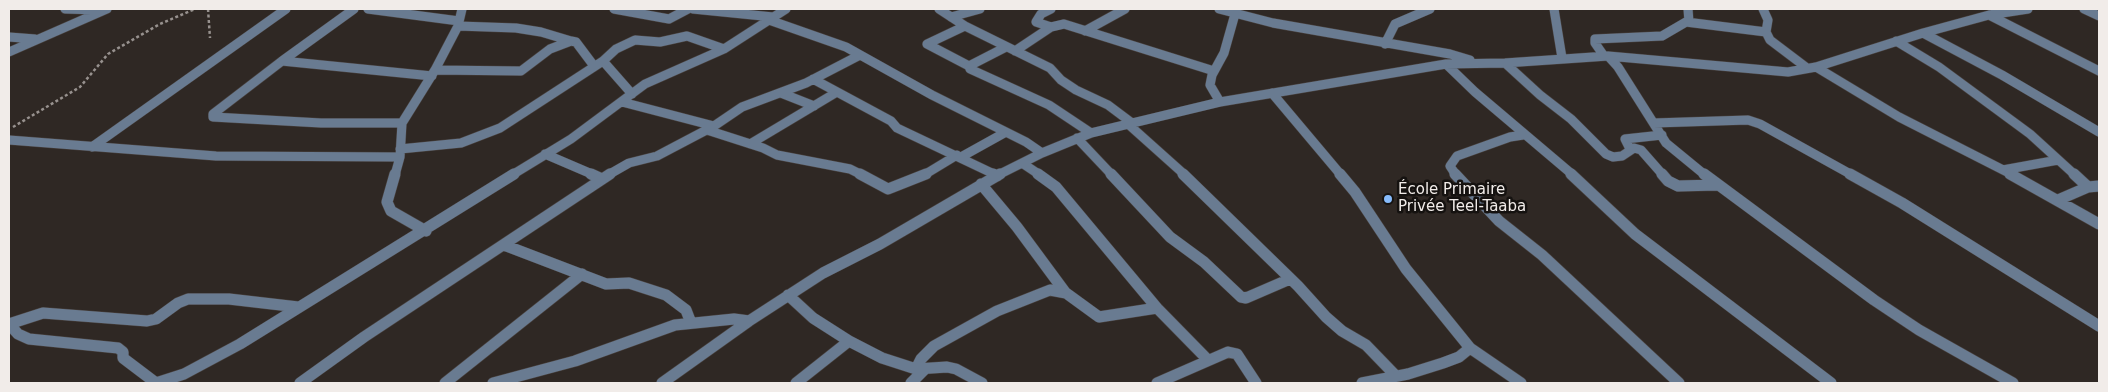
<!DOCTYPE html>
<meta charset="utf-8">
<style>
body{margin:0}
#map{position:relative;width:2108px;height:392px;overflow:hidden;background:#2f2824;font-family:"DejaVu Sans",sans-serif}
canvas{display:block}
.frame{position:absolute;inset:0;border:10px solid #f1ece9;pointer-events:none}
</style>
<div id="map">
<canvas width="2108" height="392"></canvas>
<div class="frame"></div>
</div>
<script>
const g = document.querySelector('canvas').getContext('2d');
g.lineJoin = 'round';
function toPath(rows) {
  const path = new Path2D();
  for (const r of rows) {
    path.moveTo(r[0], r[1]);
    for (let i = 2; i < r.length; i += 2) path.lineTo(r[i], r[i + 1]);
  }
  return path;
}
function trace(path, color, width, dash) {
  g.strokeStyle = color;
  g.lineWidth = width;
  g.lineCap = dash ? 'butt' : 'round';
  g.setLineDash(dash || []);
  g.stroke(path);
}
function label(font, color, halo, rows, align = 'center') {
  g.font = font + ' "DejaVu Sans",sans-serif';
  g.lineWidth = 5;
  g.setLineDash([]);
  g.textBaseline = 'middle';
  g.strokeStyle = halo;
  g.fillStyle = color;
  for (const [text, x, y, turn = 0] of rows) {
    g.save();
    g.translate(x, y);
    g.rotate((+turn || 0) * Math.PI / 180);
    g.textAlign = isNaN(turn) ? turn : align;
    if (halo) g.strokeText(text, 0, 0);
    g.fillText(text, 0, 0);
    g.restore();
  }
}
const path = toPath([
 [208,9,210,38],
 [13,127,80,87,108,54,160,24,195,9]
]);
const minorFar1 = toPath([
 [65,9,100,10],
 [354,9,282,61,213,114,213,117,321,123,402,123],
 [368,9,459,21],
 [614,9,669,19,688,9],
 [693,9,773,17],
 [939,9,965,26,1050,68,1061,80,1076,90,1108,105,1132,123],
 [1051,9,1041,14,1036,22,1051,27],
 [1219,9,1273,23,1450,54,1470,60],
 [1554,9,1562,58],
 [1688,9,1689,22],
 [1763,9,1768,20,1766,32,1770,40,1807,68],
 [2084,9,2099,16],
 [1989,15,2099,71],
 [951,17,980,9],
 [769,20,846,47,932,95,1026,142,1042,153],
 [458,26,516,28,541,32,571,41],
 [965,26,927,44,969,66],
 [1085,31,1125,9],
 [1923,33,2002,75,2099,132],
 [9,37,35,39],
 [1896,41,1939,67,2030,134,2075,175],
 [1385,44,1395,24,1430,9],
 [1006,47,969,66,970,69,1049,105,1091,133],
 [1015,51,1051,27,1064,24,1214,71],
 [9,52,107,9],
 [1604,56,1595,43,1595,39,1662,36,1686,22,1766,32],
 [1608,56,1618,67,1666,143,1705,175],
 [282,61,432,76],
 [603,61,632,94],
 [1505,63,1540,95,1571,119,1606,154,1613,157,1622,156,1634,148,1641,150,1663,175],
 [1446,64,1475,92,1573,175],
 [1816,67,1899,117,2013,175],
 [435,70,521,71,550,49,571,41,576,42,594,66],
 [813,79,891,121,897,128,996,175],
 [781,93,814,106],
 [1272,93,1341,175],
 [622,102,714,126],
 [1220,102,1210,85,1212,75,1224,53,1235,14],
 [1654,123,1748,120,1760,124,1852,175],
 [1128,124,1185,175],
 [707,130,763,148,777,155,850,169,862,175],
 [1077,138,1112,175],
 [9,140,216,156,400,157],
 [750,144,837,92],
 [92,147,286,9],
 [400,149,461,143,500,128,603,61,616,49,635,40,660,42,687,36,724,49],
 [1630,149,1625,139,1662,135],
 [545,154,594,175],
 [961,157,1006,132],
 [1022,163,1040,175],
 [2003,170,2058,160],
 [395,175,400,157,402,123,435,70,458,26,462,9],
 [512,175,571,139,645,84,724,49,786,9],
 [608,175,629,163,657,156,714,126,742,107,806,83,860,55],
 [924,175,957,155],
 [998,175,1042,153,1091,133,1220,102,1446,64,1505,63,1608,56,1788,72,1816,67,1923,33,1989,15,2028,9],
 [1456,175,1450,166,1457,156,1510,137,1523,135]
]);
const minor = toPath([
 [395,174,387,202,391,211,426,231],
 [591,174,602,179],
 [860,174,888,189,926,174],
 [993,174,997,176],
 [1038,174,1056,187,1157,308,1207,359],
 [1111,174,1170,237,1204,262,1241,297,1246,298,1290,279],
 [1183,174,1298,286,1326,317,1342,331,1366,345,1396,376],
 [1340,174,1355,192,1406,269,1470,348,1459,357,1443,363,1408,374,1362,383],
 [1455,174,1499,221,1542,255,1679,383],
 [1571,174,1635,234,1831,383],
 [1662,174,1668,181,1678,186,1717,185],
 [1704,174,1874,300,1919,330,2013,383],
 [1850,174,1902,203,2099,326],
 [2010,174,2099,224],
 [2074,174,2088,187],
 [981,184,1017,227,1065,292],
 [2058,200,2088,187,2099,186],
 [504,245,606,284,629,283,666,295,686,310,691,323],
 [788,295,813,318,849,341,882,358,916,369,947,367,956,369,982,383],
 [1470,348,1521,383],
 [916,369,921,359,934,346,997,311,1050,290,1066,293,1099,317,1157,308],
 [156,383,184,374,240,344,514,174],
 [156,383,123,358,123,352,118,348,29,339,18,334,9,324,43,313,147,321,156,319,178,303,188,299,229,299,298,307],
 [300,383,364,337,610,174],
 [445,383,582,274],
 [493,383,575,361,675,325,734,319,749,321],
 [662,383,749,321,823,273,880,244,1000,174],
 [796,383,849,341],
 [911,383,925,369],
 [1157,383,1228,352,1237,354,1256,383]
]);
const markers = [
 [1388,199,5,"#87bbfb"]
];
const poiNames = [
 ["École Primaire",1398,190],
 ["Privée Teel-Taaba",1398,207]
];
trace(minorFar1, '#4a4340', 10);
trace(minor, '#4a4340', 12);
trace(path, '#97918e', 2.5, [3, 2.5]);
trace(minorFar1, '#697b91', 9);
trace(minor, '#697b91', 11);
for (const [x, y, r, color] of markers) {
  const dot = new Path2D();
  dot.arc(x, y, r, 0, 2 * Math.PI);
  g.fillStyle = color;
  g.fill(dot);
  trace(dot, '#151210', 2);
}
label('15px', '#f1ece9', '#151210', poiNames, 'left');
</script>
